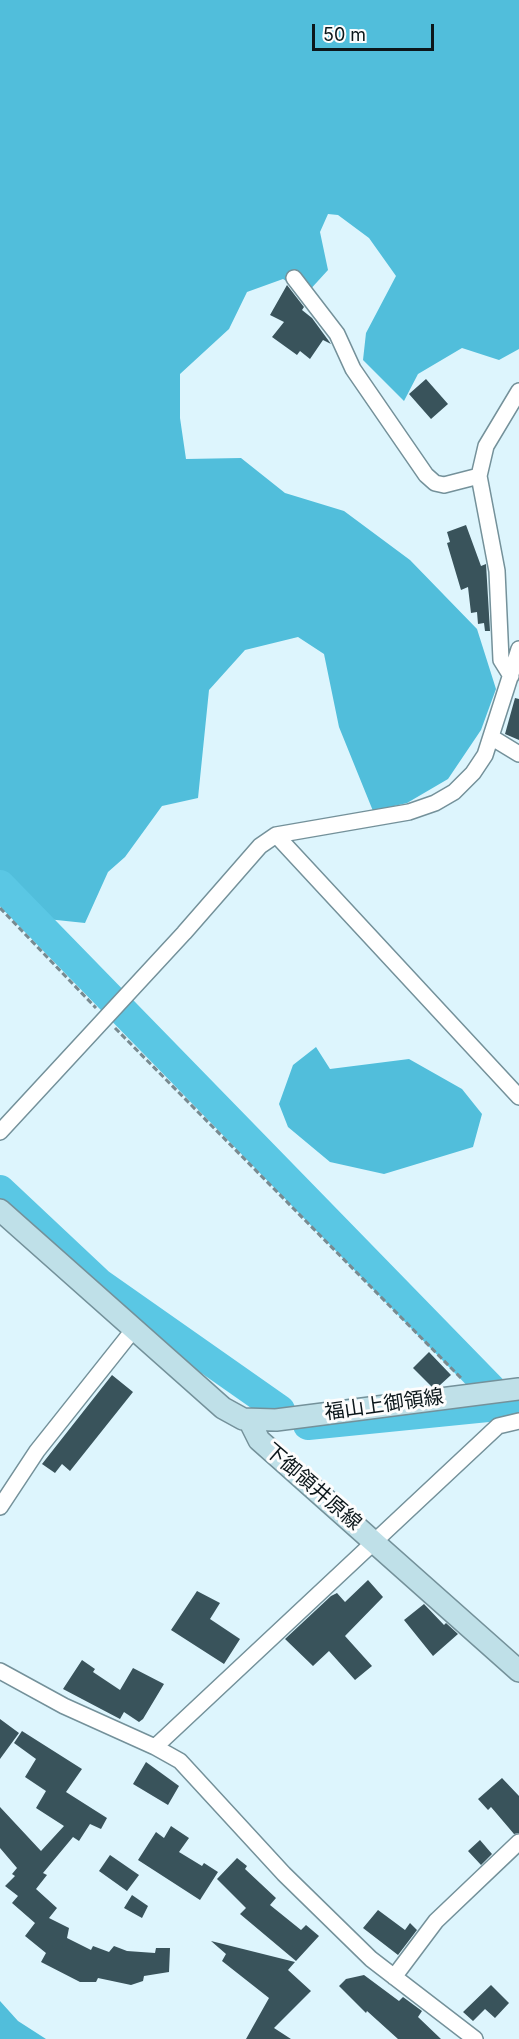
<!DOCTYPE html>
<meta charset="utf-8">
<style>
body{margin:0}
#map{position:relative;width:519px;height:2039px;overflow:hidden;background:#ddf5fd;font-family:Inter,sans-serif}
canvas{display:block}
.scale{position:absolute;left:312px;top:24px;width:122px;height:27px;box-sizing:border-box;border:3px solid #0c171b;border-top:0;padding-left:8px;font-size:18px;line-height:21px;white-space:nowrap;color:#0c171b;-webkit-text-stroke:4px #fdfdfd;paint-order:stroke}
</style>
<div id="map">
<canvas width="519" height="2039"></canvas>
<div class="scale">50 m</div>
</div>
<script>
const g = document.querySelector('canvas').getContext('2d');
g.lineJoin = 'round';
function paint(path, color) {
  g.fillStyle = color;
  g.fill(path, 'evenodd');
}
function toPath(rows) {
  const path = new Path2D();
  for (const r of rows) {
    path.moveTo(r[0], r[1]);
    for (let i = 2; i < r.length; i += 2) path.lineTo(r[i], r[i + 1]);
  }
  return path;
}
function trace(path, color, width, dash) {
  g.strokeStyle = color;
  g.lineWidth = width;
  g.lineCap = dash ? 'butt' : 'round';
  g.setLineDash(dash || []);
  g.stroke(path);
}
function label(font, color, halo, rows, align = 'center') {
  g.font = font + ' Inter,"Noto Sans JP",sans-serif';
  g.lineWidth = 6;
  g.setLineDash([]);
  g.textBaseline = 'middle';
  g.strokeStyle = halo;
  g.fillStyle = color;
  for (const [text, x, y, turn = 0] of rows) {
    g.save();
    g.translate(x, y);
    g.rotate((+turn || 0) * Math.PI / 180);
    g.textAlign = isNaN(turn) ? turn : align;
    if (halo) g.strokeText(text, 0, 0);
    g.fillText(text, 0, 0);
    g.restore();
  }
}
const forest = toPath([
 [0,0,519,0,519,349,499,360,462,348,418,374,404,401,363,360,366,333,396,276,369,238,338,215,328,214,320,232,328,270,307,293,283,279,247,292,229,329,180,374,180,418,186,459,241,458,285,493,344,511,410,560,477,629,496,689,481,730,448,779,407,803,373,811,339,727,324,654,298,637,245,650,209,690,198,798,162,806,125,857,108,872,85,923,47,919,0,870],
 [316,1047,330,1069,409,1059,462,1089,482,1114,473,1147,384,1174,330,1162,288,1127,279,1104,293,1065],
 [0,2001,18,2021,46,2039,0,2039]
]);
const river = toPath([
 [0,885,507,1405],
 [0,1190,99,1283,280,1410],
 [308,1425,519,1404]
]);
const building = toPath([
 [287,285,304,307,302,310,312,318,331,344,323,340,310,359,300,351,297,355,272,337,284,322,270,315],
 [426,379,448,404,431,419,409,394],
 [466,525,481,566,486,564,490,631,485,631,484,623,478,624,477,612,471,613,468,587,461,590,447,543,450,542,447,532],
 [515,698,519,699,519,740,505,734],
 [429,1352,451,1375,439,1386,432,1387,413,1368],
 [112,1375,133,1392,70,1471,62,1464,55,1473,42,1464],
 [368,1580,383,1597,345,1636,372,1666,355,1680,329,1651,313,1666,285,1639,331,1596,337,1593,345,1602],
 [197,1591,220,1603,210,1619,240,1639,224,1664,171,1630],
 [424,1604,444,1625,446,1623,458,1634,433,1656,404,1620],
 [82,1660,95,1669,93,1672,120,1690,133,1668,164,1684,143,1719,139,1722,124,1712,120,1719,63,1689],
 [0,1719,19,1733,0,1759],
 [22,1731,82,1769,66,1792,107,1818,101,1829,90,1824,79,1841,73,1837,43,1873,47,1875,36,1889,57,1908,49,1918,69,1928,67,1938,91,1950,93,1946,109,1952,114,1946,127,1951,155,1953,156,1948,170,1948,169,1972,144,1976,143,1981,131,1985,98,1978,96,1982,80,1982,41,1962,46,1953,25,1936,35,1923,12,1903,18,1896,5,1886,15,1876,12,1874,17,1868,0,1848,0,1807,41,1851,64,1826,36,1808,46,1791,25,1777,36,1759,14,1743],
 [146,1762,179,1786,168,1805,133,1784],
 [502,1778,519,1796,519,1833,514,1834,491,1807,488,1810,478,1799],
 [171,1826,189,1838,179,1852,202,1866,204,1863,218,1872,200,1900,138,1860,156,1832,164,1838],
 [480,1840,492,1854,481,1865,468,1851],
 [110,1855,139,1875,127,1891,99,1871],
 [237,1858,247,1866,245,1869,276,1898,270,1905,301,1930,306,1925,319,1936,296,1961,240,1914,246,1908,217,1879],
 [132,1895,148,1906,142,1918,124,1908],
 [378,1910,405,1930,410,1923,417,1930,398,1955,363,1928],
 [211,1941,295,1962,288,1970,311,1991,274,2028,291,2039,246,2039,269,1998,222,1961,226,1954],
 [364,1975,399,2001,403,1997,422,2011,418,2017,441,2039,398,2039,367,2011,366,2013,339,1986,346,1979],
 [491,1985,509,2003,495,2018,485,2009,473,2021,463,2012]
]);
const path = toPath([
 [0,908,96,1008],
 [115,1028,461,1378]
]);
const minor = toPath([
 [294,278,337,334,353,369,426,475,435,483,444,485,479,476],
 [511,676,501,660,497,571,479,476,486,446,519,391],
 [491,737,519,754],
 [276,835,519,1097],
 [0,1132,184,933,260,846,276,835,409,812,435,803,454,792,473,773,485,755,519,649],
 [0,1507,37,1451,134,1329],
 [0,1671,64,1706,155,1747,180,1761,284,1874,371,1959,475,2039],
 [155,1747,498,1426,519,1421],
 [394,1977,436,1921,519,1842]
]);
const secondary = toPath([
 [0,1210,223,1408,243,1419,276,1420,519,1389],
 [250,1422,259,1440,519,1671]
]);
const streetNames = [
 ["福山上御領線",384,1405,-8],
 ["下御領井原線",313,1487,41]
];
paint(forest, '#51bedb');
trace(river, '#5ac7e4', 30);
paint(building, '#39535b');
trace(minor, '#74919a', 18);
trace(secondary, '#74919a', 24);
trace(path, '#788a90', 3, [6, 3]);
trace(minor, '#fff', 15);
trace(secondary, '#bfe0e8', 21);
label('20px', '#0c171b', '#fdfdfd', streetNames);
</script>
